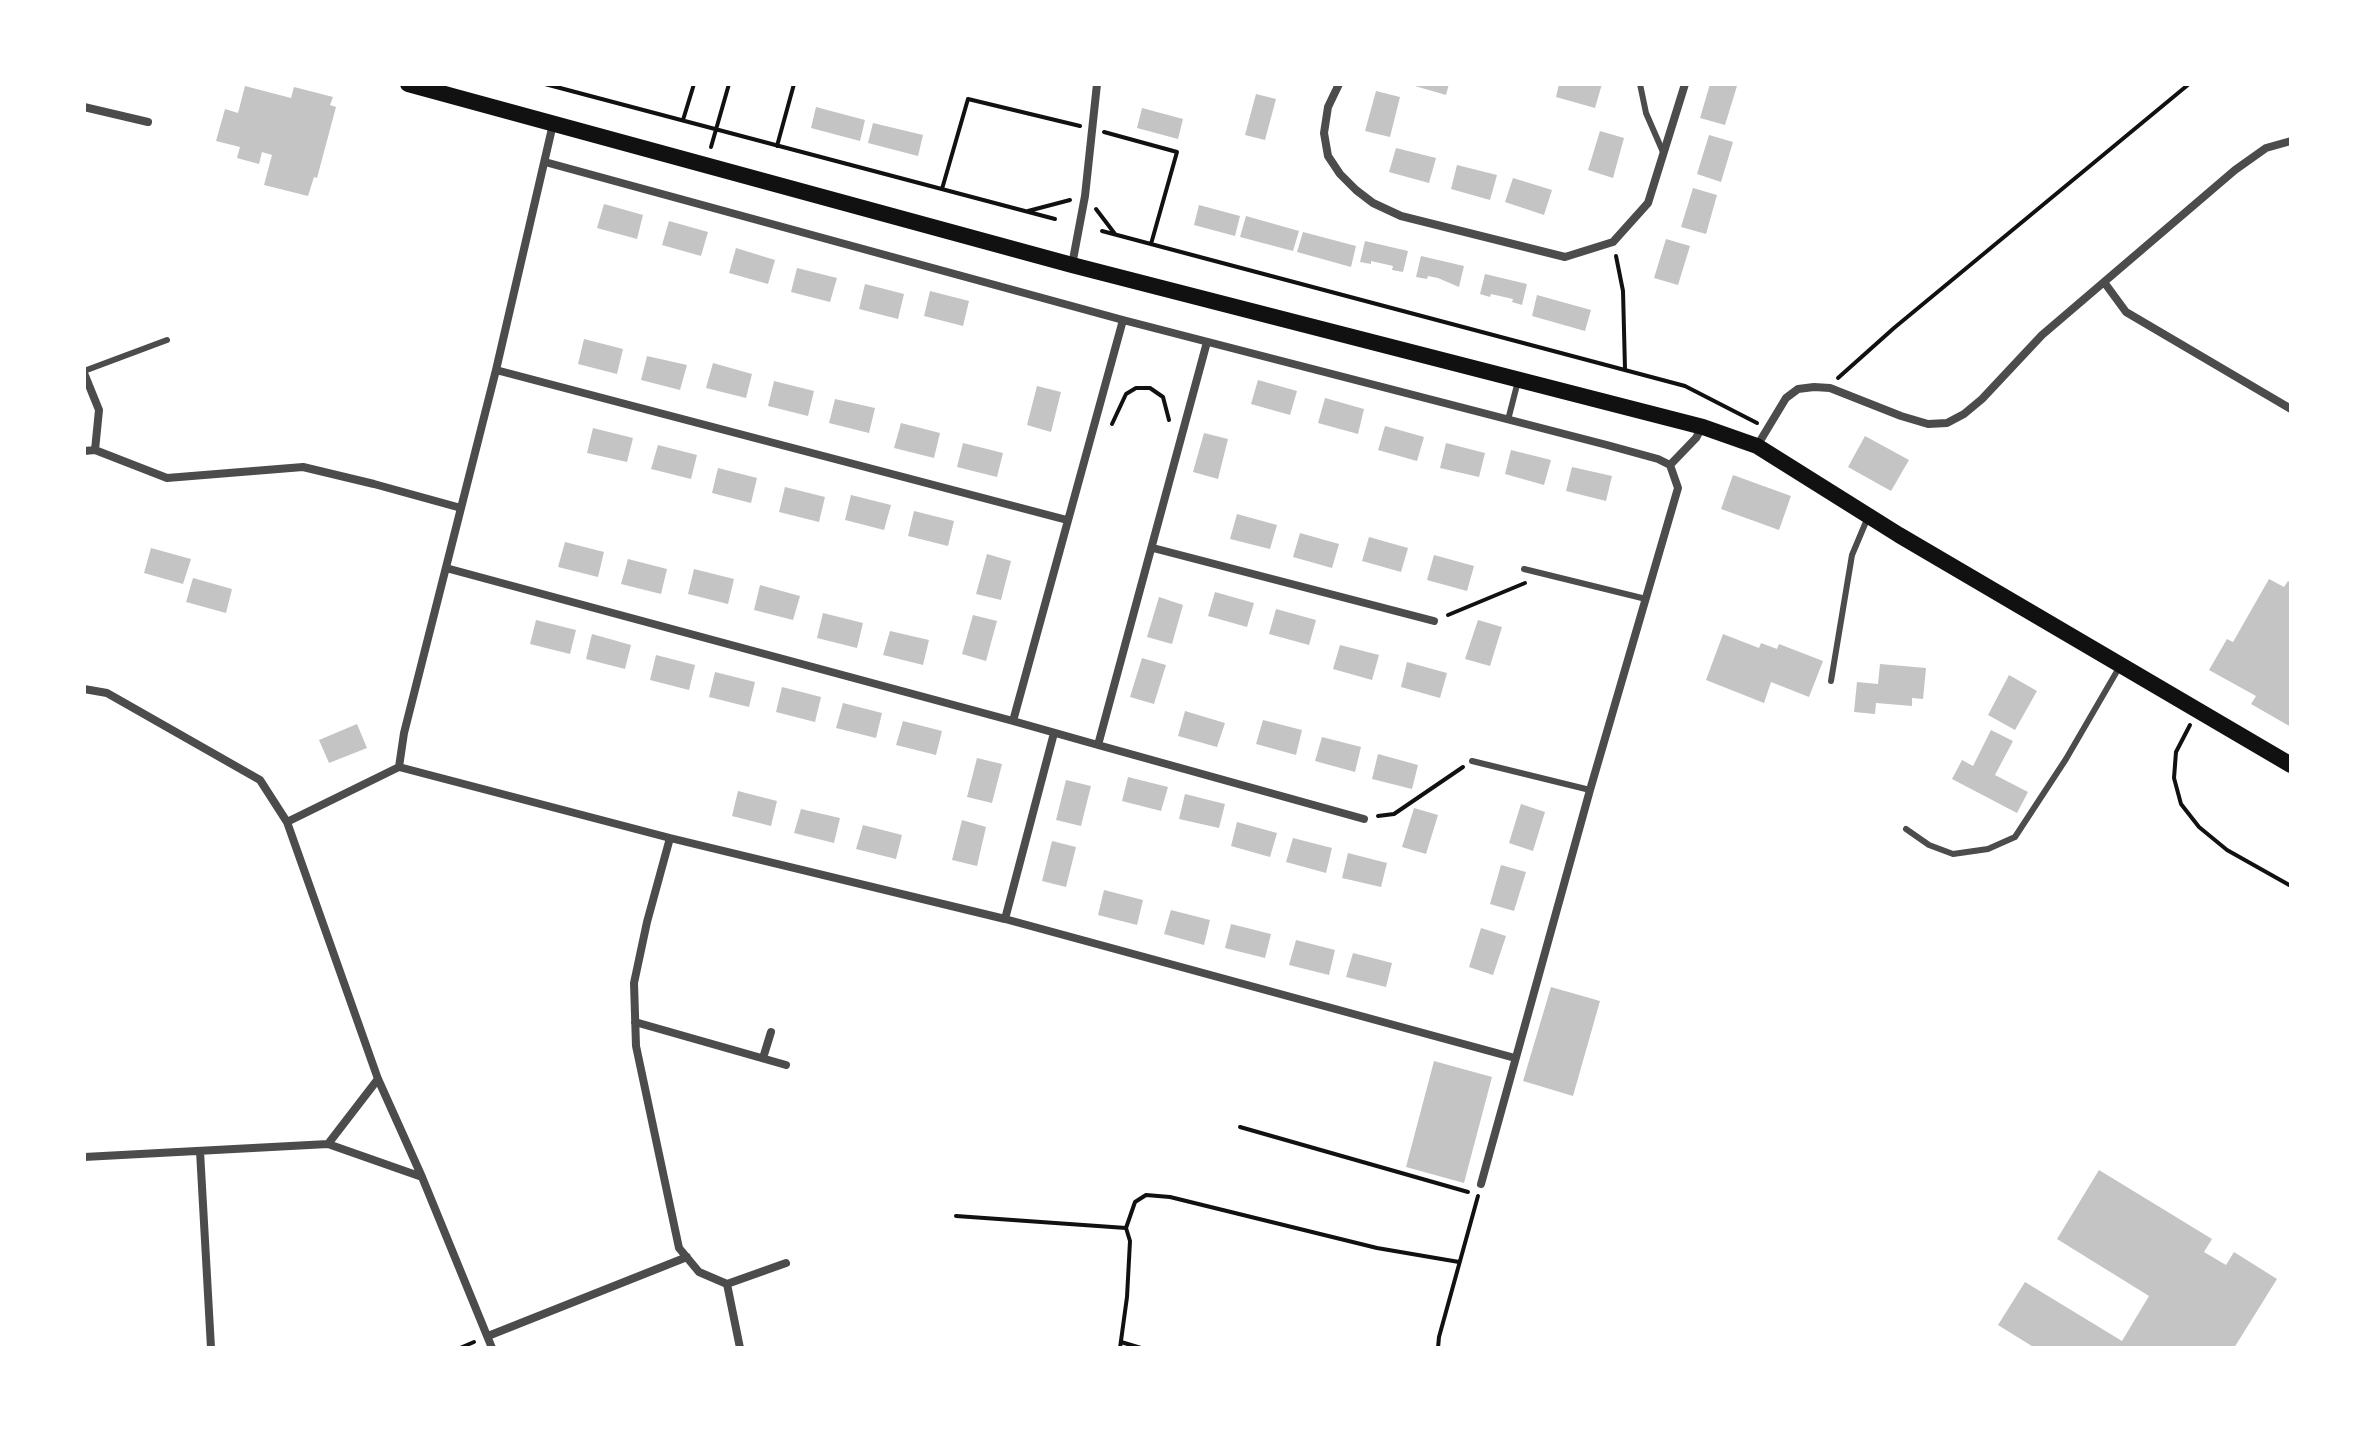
<!DOCTYPE html>
<style>
body{margin:0}
#map{position:relative;width:2375px;height:1432px;overflow:hidden;background:#fff;font-family:"IBM Plex Sans",sans-serif}
canvas{display:block}
.frame{position:absolute;inset:0;border:86px solid #fff;pointer-events:none}
</style>
<div id="map">
<canvas width="2375" height="1432"></canvas>
<div class="frame"></div>
</div>
<script>
const g = document.querySelector('canvas').getContext('2d');
g.lineJoin = 'round';
function paint(path, color) {
  g.fillStyle = color;
  g.fill(path, 'evenodd');
}
function toPath(rows) {
  const path = new Path2D();
  for (const r of rows) {
    path.moveTo(r[0], r[1]);
    for (let i = 2; i < r.length; i += 2) path.lineTo(r[i], r[i + 1]);
  }
  return path;
}
function trace(path, color, width, dash) {
  g.strokeStyle = color;
  g.lineWidth = width;
  g.lineCap = dash ? 'butt' : 'round';
  g.setLineDash(dash || []);
  g.stroke(path);
}
const building = toPath([
 [1408,84,1449,84,1446,95],
 [1559,84,1602,84,1595,108,1556,97],
 [1710,84,1737,86,1725,125,1700,118],
 [245,86,291,98,294,87,333,97,330,105,336,107,317,178,314,177,308,196,264,185,272,155,262,152,259,164,237,158,240,147,216,141,225,109,238,113],
 [1376,91,1400,97,1390,137,1365,131],
 [1256,94,1276,99,1265,140,1245,135],
 [816,107,865,120,860,141,811,128],
 [1142,108,1183,119,1178,139,1137,128],
 [873,123,923,135,918,156,868,143],
 [1600,131,1624,138,1613,178,1588,170],
 [1709,135,1733,142,1721,182,1697,174],
 [1396,148,1436,158,1429,183,1389,172],
 [1457,165,1497,175,1490,200,1451,189],
 [1513,178,1552,190,1544,215,1505,202],
 [1693,188,1717,195,1706,234,1681,227],
 [604,204,643,215,637,239,597,228],
 [1199,205,1240,216,1235,236,1194,225],
 [1246,216,1299,231,1293,251,1240,237],
 [669,221,708,232,701,256,662,245],
 [1303,232,1356,246,1351,267,1297,252],
 [1666,239,1690,246,1678,285,1654,278],
 [1365,241,1408,251,1403,272,1392,270,1393,266,1371,261,1371,264,1360,262],
 [736,248,775,260,768,284,729,273],
 [1421,256,1464,266,1459,287,1438,278,1428,276,1427,279,1416,277],
 [797,268,837,278,830,302,791,292],
 [1485,274,1527,284,1522,305,1512,302,1513,299,1491,294,1490,297,1480,294],
 [865,284,904,294,898,319,859,309],
 [930,291,969,301,963,326,924,316],
 [1537,295,1591,310,1585,331,1532,316],
 [584,339,623,349,617,374,578,364],
 [647,356,687,365,680,390,641,380],
 [713,363,752,374,746,398,706,388],
 [1258,380,1297,391,1290,415,1251,404],
 [774,381,814,391,808,416,768,406],
 [1037,386,1061,392,1051,432,1027,425],
 [1325,398,1364,409,1358,434,1318,423],
 [835,399,875,408,869,433,829,423],
 [901,423,940,433,934,458,894,448],
 [1385,426,1424,437,1417,461,1378,450],
 [593,428,633,438,627,462,587,453],
 [1204,433,1228,439,1218,479,1193,472],
 [1865,436,1909,460,1891,491,1848,467],
 [963,443,1003,453,997,477,957,467],
 [1446,443,1485,453,1479,477,1440,468],
 [658,445,697,455,691,479,651,469],
 [1511,450,1551,460,1544,485,1505,474],
 [1572,467,1612,476,1606,501,1566,491],
 [718,468,757,478,751,503,712,493],
 [1733,475,1791,496,1779,530,1721,509],
 [785,487,825,497,819,522,779,512],
 [851,495,891,505,884,530,845,520],
 [914,511,954,521,948,546,908,536],
 [1237,514,1277,525,1270,549,1230,539],
 [1300,533,1339,544,1332,568,1293,557],
 [1369,537,1408,548,1401,572,1362,561],
 [565,542,604,552,598,577,558,567],
 [151,548,191,559,183,584,144,573],
 [987,554,1011,561,1001,600,976,594],
 [1434,555,1474,566,1467,591,1427,580],
 [628,559,667,569,661,594,621,584],
 [694,569,734,579,728,604,688,594],
 [193,578,232,589,226,613,186,602],
 [2269,579,2284,587,2288,581,2291,583,2291,727,2251,704,2256,696,2209,670,2227,639,2233,642],
 [760,585,800,596,793,620,754,610],
 [1215,592,1254,603,1247,627,1208,616],
 [1159,597,1183,605,1172,644,1147,637],
 [1276,609,1316,620,1309,645,1269,634],
 [823,613,863,623,857,648,817,638],
 [973,615,997,621,986,661,962,654],
 [536,620,576,630,570,654,530,644],
 [1478,620,1502,627,1490,666,1465,659],
 [890,631,929,640,923,665,883,655],
 [592,634,631,645,625,669,586,659],
 [1723,634,1759,648,1761,643,1777,649,1779,644,1823,661,1809,697,1771,682,1764,703,1706,680],
 [1340,645,1379,655,1372,680,1333,669],
 [656,655,695,665,689,690,650,680],
 [1142,658,1166,665,1154,704,1130,697],
 [1407,662,1447,673,1440,698,1401,687],
 [1880,664,1926,668,1923,699,1912,698,1912,706,1876,703,1875,714,1854,712,1857,682,1878,684],
 [715,672,755,682,749,707,709,697],
 [2009,675,2037,691,2015,730,1988,715],
 [782,687,821,697,815,722,776,712],
 [843,703,882,713,876,738,836,728],
 [1185,711,1225,723,1217,747,1178,736],
 [1263,720,1302,730,1296,755,1256,744],
 [903,721,942,731,936,755,896,745],
 [357,724,367,748,329,763,319,740],
 [1991,730,2013,741,1995,775,2028,792,2017,813,1952,779,1962,760,1973,766],
 [1322,737,1361,747,1355,772,1315,761],
 [1378,754,1418,765,1412,789,1372,779],
 [977,758,1002,764,992,803,967,797],
 [1128,777,1168,787,1161,811,1122,801],
 [1066,780,1091,786,1081,826,1056,820],
 [738,791,777,801,771,826,732,816],
 [1185,794,1225,804,1219,828,1179,819],
 [1521,804,1545,812,1533,851,1509,843],
 [1414,808,1438,815,1426,854,1402,847],
 [801,809,840,818,834,843,794,833],
 [962,820,986,827,977,866,952,860],
 [1237,822,1277,833,1270,857,1231,846],
 [863,825,902,835,896,859,856,849],
 [1293,838,1332,848,1326,873,1286,862],
 [1052,841,1076,847,1066,887,1042,881],
 [1348,853,1387,863,1381,887,1342,878],
 [1501,865,1526,872,1514,911,1490,904],
 [1104,890,1143,900,1137,925,1098,915],
 [1171,910,1210,920,1204,945,1164,934],
 [1231,924,1271,934,1265,958,1225,948],
 [1481,928,1506,936,1493,975,1469,967],
 [1296,940,1335,950,1329,975,1289,965],
 [1353,953,1392,963,1386,987,1346,977],
 [1551,987,1600,1001,1573,1096,1523,1081],
 [1434,1061,1492,1077,1464,1183,1406,1167],
 [2099,1170,2212,1239,2204,1252,2226,1265,2234,1252,2277,1279,2234,1348,2035,1348,1998,1325,2025,1282,2122,1341,2149,1296,2057,1239]
]);
const path = toPath([
 [545,84,1055,219],
 [683,120,694,84],
 [1104,132,1177,152,1151,244],
 [777,146,794,84],
 [711,147,729,84],
 [942,189,968,99,1080,126],
 [1096,209,1115,234],
 [1028,211,1070,200],
 [1102,231,1685,386,1757,423],
 [1616,256,1623,291,1625,369],
 [1838,378,1894,328,2189,84],
 [1112,424,1126,394,1136,388,1150,388,1163,397,1169,420],
 [1448,615,1525,583],
 [2190,725,2176,752,2174,778,2181,804,2199,827,2227,850,2291,886],
 [1378,816,1394,814,1463,767],
 [1240,1127,1468,1192],
 [956,1216,1126,1228],
 [1121,1342,1141,1348],
 [460,1348,474,1342],
 [1120,1348,1127,1297,1130,1241,1126,1228,1135,1202,1146,1195,1170,1197,1377,1248,1459,1262],
 [1438,1348,1439,1337,1478,1196]
]);
const service = toPath([
 [1640,84,1646,113,1663,152],
 [84,371,167,340],
 [1508,420,1518,381],
 [1524,569,1646,599],
 [1831,681,1852,555,1868,517],
 [1472,761,1590,790],
 [1906,829,1929,845,1953,854,1988,849,2015,837,2066,759,2120,666]
]);
const minor = toPath([
 [1339,84,1328,107,1324,133,1328,156,1340,174,1356,190,1373,203,1401,216,1565,257,1613,242,1648,203,1685,84],
 [84,107,148,122],
 [545,162,1123,320,1607,445,1658,459,1670,465],
 [1072,265,1085,196,1097,84],
 [2104,282,2126,312,2291,409],
 [1123,320,1013,721,1098,745,1207,342],
 [496,370,1067,520],
 [84,373,99,410,95,450],
 [1757,446,1786,398,1798,389,1814,387,1830,388,1901,416,1928,424,1947,423,1964,414,1982,399,2042,335,2235,170,2266,148,2291,141],
 [84,451,95,450,167,478,303,467,374,484,461,508],
 [1670,465,1696,438,1702,427],
 [1153,548,1434,621],
 [446,568,1013,721],
 [84,689,107,693,260,780,287,822,378,1079,422,1177],
 [1098,745,1364,819],
 [399,767,670,838,1005,919,1515,1058],
 [399,767,404,733,496,370,553,124],
 [287,822,399,767],
 [670,838,647,922,634,983,636,1046,679,1248,699,1272,727,1284,740,1348],
 [1005,919,1054,733],
 [635,1022,786,1065],
 [763,1058,771,1032],
 [328,1144,378,1079],
 [200,1151,211,1348],
 [84,1157,328,1144,422,1177,492,1348],
 [1481,1184,1590,790,1678,488,1670,465],
 [727,1284,786,1263],
 [488,1336,687,1257]
]);
const secondary = toPath([
 [408,84,1072,265,1703,427,1757,446,1899,535,2291,765]
]);
paint(building, '#c4c4c4');
trace(path, '#111', 4);
trace(service, '#4c4c4c', 6);
trace(minor, '#4c4c4c', 8);
trace(secondary, '#111', 16);
</script>
